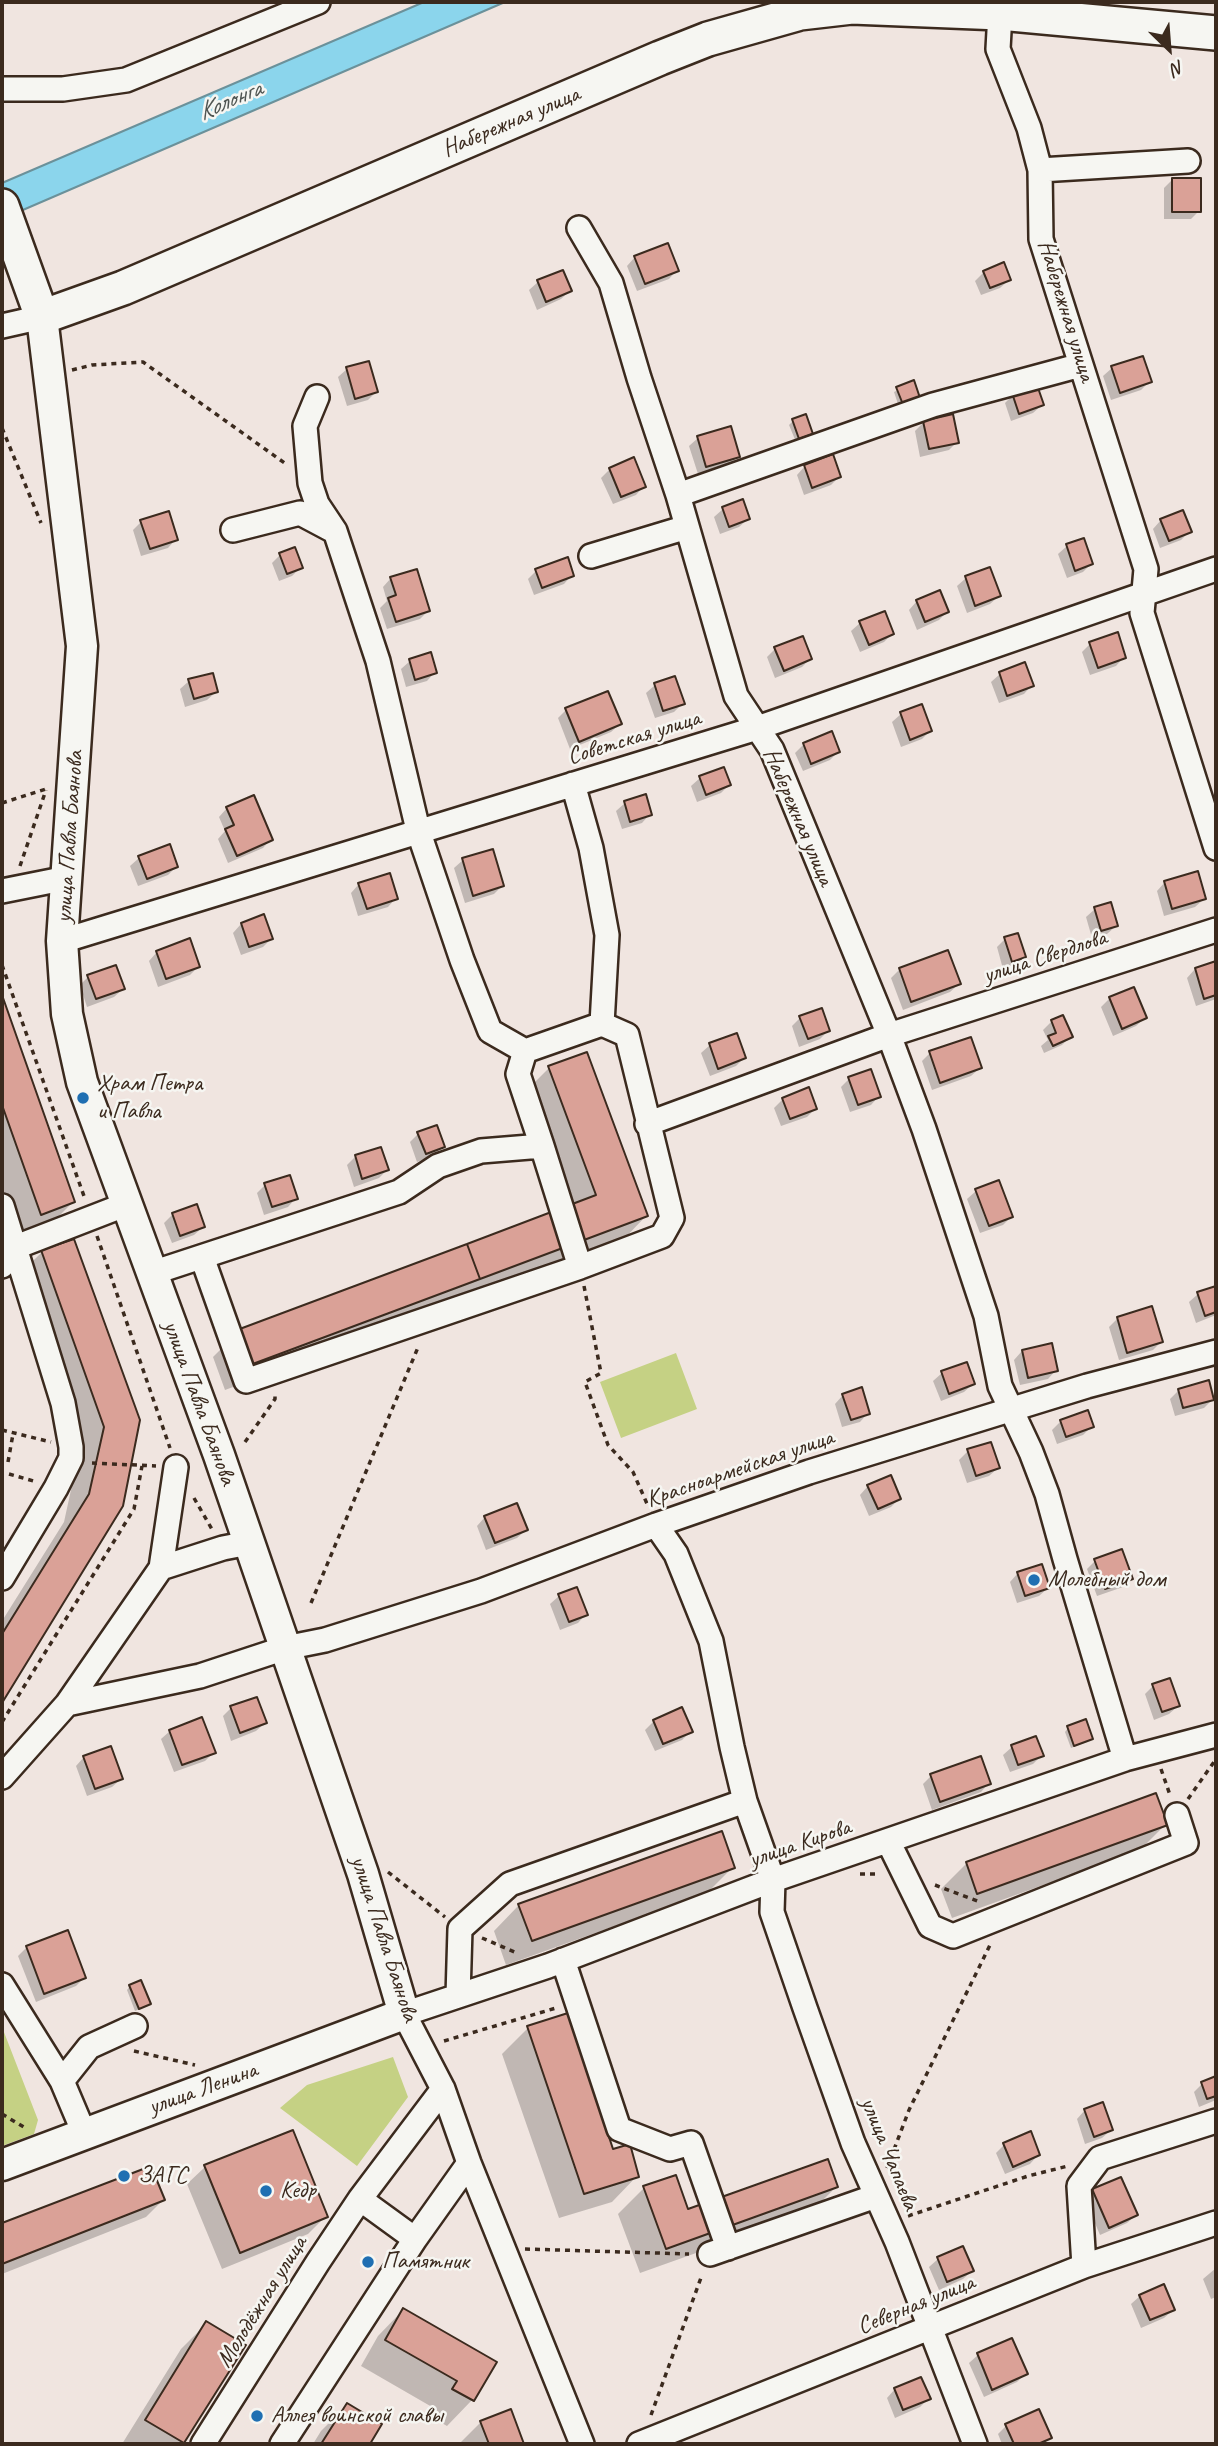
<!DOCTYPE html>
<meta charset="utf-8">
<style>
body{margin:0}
#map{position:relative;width:1218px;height:2446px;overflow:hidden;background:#f0e5e0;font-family:Caveat,sans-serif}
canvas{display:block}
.frame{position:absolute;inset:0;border:4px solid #3b2a1e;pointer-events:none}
.north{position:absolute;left:1134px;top:14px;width:70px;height:70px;-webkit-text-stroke:5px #f6f6f2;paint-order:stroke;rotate:155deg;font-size:19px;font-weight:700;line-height:28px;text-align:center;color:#3b2a1e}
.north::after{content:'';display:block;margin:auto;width:24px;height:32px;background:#3b2a1e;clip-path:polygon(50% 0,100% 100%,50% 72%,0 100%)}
</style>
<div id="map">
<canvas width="1218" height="2446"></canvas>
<div class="frame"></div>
<div class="north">N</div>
</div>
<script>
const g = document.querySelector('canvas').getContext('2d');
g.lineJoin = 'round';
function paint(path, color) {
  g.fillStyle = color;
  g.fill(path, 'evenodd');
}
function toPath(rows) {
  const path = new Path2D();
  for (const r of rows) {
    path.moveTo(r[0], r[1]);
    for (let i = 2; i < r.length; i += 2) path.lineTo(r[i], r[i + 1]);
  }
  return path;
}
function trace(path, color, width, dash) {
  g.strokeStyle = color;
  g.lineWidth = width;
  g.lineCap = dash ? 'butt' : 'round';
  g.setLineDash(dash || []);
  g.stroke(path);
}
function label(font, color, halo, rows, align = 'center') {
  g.font = font + ' Caveat,sans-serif';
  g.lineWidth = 5;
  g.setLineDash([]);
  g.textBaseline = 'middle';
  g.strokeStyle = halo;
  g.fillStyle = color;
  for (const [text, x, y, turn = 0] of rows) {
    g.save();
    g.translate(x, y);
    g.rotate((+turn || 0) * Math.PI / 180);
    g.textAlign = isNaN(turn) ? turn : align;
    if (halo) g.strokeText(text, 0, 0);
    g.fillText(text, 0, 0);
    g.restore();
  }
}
const green = toPath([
 [676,1353,697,1409,621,1438,600,1382],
 [2,2027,38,2120,34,2134,2,2146],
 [393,2057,408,2097,357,2166,280,2108,307,2085]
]);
const water = toPath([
 [424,2,505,2,2,219,2,183,424,2]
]);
const shadow = toPath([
 [1172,180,1199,211,1191,219,1164,219,1164,188],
 [635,257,677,270,669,279,637,291,627,266],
 [562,272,570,291,561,299,537,310,529,290,538,282],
 [984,272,1009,280,1000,288,981,295,975,281],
 [1112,368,1150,381,1141,390,1111,400,1103,376],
 [347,369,376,392,368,400,347,406,338,377],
 [913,383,900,410,894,392],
 [1013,395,1042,405,1033,413,1011,421,1005,403],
 [793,421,811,433,796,442,789,425],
 [923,423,957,442,949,450,920,457,915,431],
 [698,438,738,456,730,465,698,474,689,446],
 [805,466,839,477,831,485,804,495,797,475],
 [610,469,644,486,636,495,613,504,601,478],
 [723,509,748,519,739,527,720,534,714,517],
 [1161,520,1190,531,1181,540,1160,548,1153,529],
 [141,522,176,539,168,548,141,556,133,530],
 [1067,546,1091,564,1083,572,1067,578,1058,554],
 [280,555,301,567,292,576,279,581,272,563],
 [536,571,572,575,564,584,534,595,528,579],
 [391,578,428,611,420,619,387,629,380,608,387,601,383,587],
 [966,578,999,596,990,604,967,613,957,586],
 [917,601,947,612,939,620,917,630,909,610],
 [860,623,892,634,884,642,860,652,851,631],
 [1090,644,1124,657,1116,666,1090,675,1082,652],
 [775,649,810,659,802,667,775,678,767,657],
 [410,661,435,672,427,681,406,687,401,669],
 [1000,674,1032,685,1024,694,999,703,991,682],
 [189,681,216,692,207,700,185,707,180,689],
 [655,685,683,703,674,712,655,718,646,693],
 [921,706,930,731,922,739,901,747,892,722,901,714],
 [566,710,620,724,611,732,570,749,558,718],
 [804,744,838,752,830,760,803,771,795,753],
 [723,769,729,785,721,793,697,802,691,786,700,778],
 [625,803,650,814,642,823,622,829,616,811],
 [227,808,271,839,263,848,228,863,218,839,225,831,219,817],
 [139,858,176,867,168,875,138,886,130,866],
 [463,860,502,886,494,894,465,903,454,868],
 [1165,882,1204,899,1195,907,1164,916,1157,891],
 [359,884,396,898,388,907,358,916,351,893],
 [1095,909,1116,926,1107,934,1092,938,1086,917],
 [263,917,271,939,263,947,241,955,233,933,241,924],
 [1005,939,1024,957,1015,965,1003,969,997,947],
 [157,952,198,967,190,975,158,987,149,961],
 [1216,963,1216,999,1196,1006,1187,978,1195,969],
 [900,969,959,984,950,992,903,1010,891,978],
 [88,977,123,989,114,997,87,1007,80,985],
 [1133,989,1145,1018,1136,1026,1113,1036,1101,1007,1110,998],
 [2,1001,73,1202,47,1228,15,1239,2,1202],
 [800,1018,828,1031,820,1039,799,1047,792,1026],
 [1052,1021,1070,1037,1062,1045,1044,1053,1041,1046,1048,1040,1043,1030],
 [736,1035,744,1058,736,1066,710,1076,701,1053,710,1045],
 [930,1053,980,1068,971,1076,932,1090,922,1061],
 [549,1068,646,1216,621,1242,225,1390,213,1357,238,1332,566,1208,523,1094],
 [849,1079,879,1096,871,1105,850,1112,841,1087],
 [783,1099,815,1109,807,1117,781,1126,774,1108],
 [418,1134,443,1146,434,1155,417,1162,410,1142],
 [380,1149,387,1170,379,1178,354,1187,347,1165,355,1157],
 [265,1185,296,1198,288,1207,264,1215,257,1193],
 [976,1191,1011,1217,1003,1225,980,1233,967,1199],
 [173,1214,203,1227,194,1235,172,1243,164,1223],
 [73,1242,122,1506,2,1699,2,1621,64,1522,79,1453,17,1277,42,1252],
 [1216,1288,1216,1315,1196,1323,1189,1302,1198,1294],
 [1118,1318,1161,1342,1153,1350,1119,1360,1109,1327],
 [1022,1351,1056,1370,1048,1379,1020,1385,1014,1360],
 [942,1373,973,1384,964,1392,941,1401,933,1381],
 [1179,1390,1212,1400,1204,1408,1175,1416,1170,1399],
 [843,1395,868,1413,860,1422,842,1427,835,1404],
 [1061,1421,1092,1426,1083,1435,1057,1444,1052,1430],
 [968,1451,998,1468,989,1476,967,1483,959,1460],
 [868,1486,899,1499,891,1507,869,1516,860,1495],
 [485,1517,526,1530,517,1538,486,1550,477,1526],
 [1095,1561,1131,1578,1123,1587,1097,1596,1087,1569],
 [1018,1573,1048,1588,1039,1596,1017,1603,1010,1582],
 [576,1589,586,1614,578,1623,560,1630,550,1604,559,1596],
 [1153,1686,1178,1706,1169,1714,1154,1720,1145,1694],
 [231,1708,265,1723,256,1731,231,1741,223,1716],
 [654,1721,691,1731,682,1740,655,1751,645,1730],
 [1068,1728,1091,1738,1087,1742,1071,1748,1065,1732],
 [170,1731,214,1752,205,1761,174,1772,161,1739],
 [1035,1738,1042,1755,1033,1764,1010,1772,1003,1755,1012,1747],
 [84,1757,121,1779,112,1787,87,1796,76,1766],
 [931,1776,989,1783,981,1792,932,1810,923,1784],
 [1166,1824,1140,1850,952,1918,941,1889,967,1863],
 [733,1867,707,1893,506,1965,494,1931,519,1905],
 [27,1947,84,1978,76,1986,36,2002,18,1956],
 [130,1986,149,2003,145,2007,135,2011,127,1990],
 [567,2015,611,2151,637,2176,612,2202,559,2218,502,2054,528,2028],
 [1216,2078,1216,2100,1199,2107,1194,2092,1202,2084],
 [1085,2110,1111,2130,1102,2138,1085,2144,1077,2119],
 [1004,2145,1038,2155,1030,2164,1005,2174,996,2153],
 [205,2167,326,2216,308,2234,222,2269,187,2184],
 [150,2168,163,2200,146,2217,2,2274,2,2225],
 [836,2187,811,2212,640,2273,618,2214,644,2188,687,2211],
 [1093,2191,1136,2215,1127,2223,1100,2235,1085,2199],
 [963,2248,972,2271,963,2279,939,2290,929,2267,938,2259],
 [1216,2268,1216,2297,1211,2299,1203,2279],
 [1140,2296,1173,2310,1164,2318,1141,2328,1131,2304],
 [403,2310,494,2362,472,2400,447,2426,428,2415,432,2407,361,2366,378,2336],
 [207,2323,244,2346,182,2442,180,2444,122,2444,181,2349],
 [1011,2340,1025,2374,1017,2382,984,2397,969,2363,978,2355],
 [895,2389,929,2398,920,2407,895,2418,887,2398],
 [347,2405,379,2425,368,2444,313,2444,321,2431],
 [510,2411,523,2444,459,2444,481,2422],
 [1006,2426,1050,2438,1043,2444,1002,2444,998,2434]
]);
const building = toPath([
 [1172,178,1201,178,1201,212,1172,212,1172,178],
 [668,243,679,271,645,284,634,256,668,243],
 [1004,262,1011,280,990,288,983,271,1004,262],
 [563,270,572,291,546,302,537,280,563,270],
 [1143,356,1152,382,1120,393,1111,366,1143,356],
 [369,361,378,392,355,399,346,367,369,361],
 [914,380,921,401,904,407,896,387,914,380],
 [1037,385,1044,405,1019,414,1012,393,1037,385],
 [806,414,813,434,799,439,792,419,806,414],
 [953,414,959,443,929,449,923,421,953,414],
 [731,426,740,457,706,467,697,436,731,426],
 [833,454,841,477,812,488,804,465,833,454],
 [634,457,646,487,621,497,609,468,634,457],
 [743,499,750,519,729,527,722,507,743,499],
 [1183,510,1192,532,1169,541,1160,519,1183,510],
 [169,511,178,540,150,549,140,520,169,511],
 [1084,538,1093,564,1075,571,1066,544,1084,538],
 [295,547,303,568,287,574,279,553,295,547],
 [568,557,574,576,542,588,535,569,568,557],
 [990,567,1001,596,975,606,965,576,990,567],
 [417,569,430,611,396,622,388,598,396,595,390,577,417,569],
 [940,590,949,612,925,622,916,600,940,590],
 [885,611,894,634,869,645,859,621,885,611],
 [1118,632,1126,658,1098,668,1089,642,1118,632],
 [803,636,812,659,784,671,774,647,803,636],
 [431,652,437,673,415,680,409,659,431,652],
 [1025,662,1034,686,1007,696,999,672,1025,662],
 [213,673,218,692,194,699,188,679,213,673],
 [675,676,685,704,663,711,654,683,675,676],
 [608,691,622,724,579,742,565,708,608,691],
 [922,704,932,731,910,740,900,712,922,704],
 [832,731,840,752,811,764,803,743,832,731],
 [724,767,731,785,706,795,699,776,724,767],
 [646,794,652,815,630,822,624,801,646,794],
 [254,795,273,840,237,856,225,829,234,825,226,807,254,795],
 [170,844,178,867,147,879,138,856,170,844],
 [493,849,504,886,473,896,462,858,493,849],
 [1198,871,1206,899,1172,909,1164,881,1198,871],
 [390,873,398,899,367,909,358,883,390,873],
 [1111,902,1118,926,1101,931,1094,907,1111,902],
 [264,914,273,939,249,947,241,923,264,914],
 [1018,933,1026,957,1012,962,1004,937,1018,933],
 [190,938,200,967,166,979,156,951,190,938],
 [948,950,961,984,911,1002,899,968,948,950],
 [1216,961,1216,995,1204,999,1195,968,1216,961],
 [116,965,125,989,96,999,87,975,116,965],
 [1134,987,1147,1018,1122,1029,1109,997,1134,987],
 [2,995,75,1202,41,1215,2,1105,2,995],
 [822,1008,830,1031,808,1039,799,1016,822,1008],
 [1063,1015,1073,1037,1053,1046,1048,1036,1056,1033,1051,1020,1063,1015],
 [737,1033,746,1058,718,1069,709,1043,737,1033],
 [971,1037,982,1068,940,1083,929,1051,971,1037],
 [587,1052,648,1216,480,1279,467,1244,596,1195,548,1066,587,1052],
 [871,1069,881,1097,858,1105,848,1077,871,1069],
 [809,1087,817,1109,790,1119,782,1098,809,1087],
 [437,1125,445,1147,426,1154,417,1132,437,1125],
 [381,1147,389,1170,362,1179,355,1155,381,1147],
 [290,1175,298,1199,272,1207,264,1183,290,1175],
 [999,1180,1013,1217,989,1226,975,1189,999,1180],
 [197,1204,205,1227,180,1236,172,1213,197,1204],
 [74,1239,140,1420,123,1506,2,1703,2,1634,89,1494,104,1427,41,1250,74,1239],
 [467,1244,480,1279,250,1365,237,1330,467,1244],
 [1216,1286,1216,1312,1205,1316,1197,1292,1216,1286],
 [1152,1306,1163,1342,1127,1353,1117,1317,1152,1306],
 [1052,1343,1058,1371,1028,1378,1022,1350,1052,1343],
 [967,1362,975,1384,949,1394,941,1371,967,1362],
 [1209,1380,1214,1400,1183,1408,1178,1389,1209,1380],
 [862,1387,870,1414,851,1420,842,1394,862,1387],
 [1088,1410,1094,1427,1066,1437,1060,1420,1088,1410],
 [991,1442,1000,1468,976,1476,967,1449,991,1442],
 [891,1475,901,1499,878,1509,867,1485,891,1475],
 [517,1503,528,1530,495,1543,484,1516,517,1503],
 [1122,1549,1133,1579,1105,1589,1094,1559,1122,1549],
 [1042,1564,1050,1588,1025,1596,1017,1572,1042,1564],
 [577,1587,588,1615,569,1622,558,1594,577,1587],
 [1170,1678,1180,1706,1162,1712,1152,1684,1170,1678],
 [257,1697,267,1723,240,1733,230,1706,257,1697],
 [682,1707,693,1732,663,1744,653,1720,682,1707],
 [202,1717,216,1753,182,1765,169,1730,202,1717],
 [1086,1719,1093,1739,1074,1746,1067,1726,1086,1719],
 [1036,1736,1044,1756,1018,1765,1011,1745,1036,1736],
 [111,1746,123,1779,95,1789,83,1756,111,1746],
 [981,1756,991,1784,940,1802,930,1774,981,1756],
 [1156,1793,1168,1825,977,1894,966,1862,1156,1793],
 [722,1831,735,1868,532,1941,518,1904,722,1831],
 [68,1930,86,1978,44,1994,26,1946,68,1930],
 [141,1980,151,2004,139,2009,129,1985,141,1980],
 [568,2013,613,2149,630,2144,639,2177,584,2194,527,2026,568,2013],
 [1216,2076,1216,2096,1207,2099,1201,2082,1216,2076],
 [1103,2102,1113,2130,1094,2137,1084,2109,1103,2102],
 [293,2130,328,2217,240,2253,204,2165,293,2130],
 [1031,2131,1040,2155,1013,2167,1003,2143,1031,2131],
 [828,2159,838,2187,666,2249,643,2186,676,2175,688,2209,828,2159],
 [151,2166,165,2200,2,2264,2,2223,151,2166],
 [1121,2177,1138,2215,1109,2228,1092,2189,1121,2177],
 [963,2246,974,2271,947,2282,937,2257,963,2246],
 [1164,2284,1175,2310,1150,2320,1139,2295,1164,2284],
 [403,2308,497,2362,474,2401,452,2389,457,2381,385,2340,403,2308],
 [206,2321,246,2345,184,2443,145,2420,206,2321],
 [1012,2338,1028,2374,992,2390,977,2353,1012,2338],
 [921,2377,931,2399,903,2410,894,2388,921,2377],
 [347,2403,382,2424,370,2444,321,2444,347,2403],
 [511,2409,524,2444,489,2444,480,2421,511,2409],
 [1039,2409,1052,2438,1038,2444,1014,2444,1005,2424,1039,2409]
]);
const path = toPath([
 [72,370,92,365,143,362,286,464],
 [2,428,41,523],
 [2,803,46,789],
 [20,866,46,790],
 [2,965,85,1199],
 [97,1236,170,1448],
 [584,1286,601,1373,585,1382,608,1445,633,1472,648,1506],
 [2,1430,51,1442],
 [245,1442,275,1399,275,1395],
 [8,1462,13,1434],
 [92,1463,156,1466],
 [9,1474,37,1482],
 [194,1498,213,1531],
 [311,1603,419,1345],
 [2,1722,134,1509,142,1466],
 [1161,1769,1170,1795],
 [1188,1799,1216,1759],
 [388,1872,445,1917],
 [860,1874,880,1874],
 [935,1885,980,1902],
 [482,1938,517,1953],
 [444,2041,556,2008],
 [134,2051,195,2065],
 [2,2114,27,2129],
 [887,2168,909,2110,991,1943],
 [908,2216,1028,2176,1068,2166],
 [525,2249,689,2254],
 [651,2415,702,2275]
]);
const minor = toPath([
 [1000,13,998,49,1029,128,1040,170,1041,239,1146,569,1142,613,1216,848],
 [2,89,63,89,126,80,318,2],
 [1040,170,1188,161],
 [579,228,611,283,639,378,678,495,736,696,772,750,889,1035,924,1129,986,1316,1000,1386,1031,1452,1047,1494,1065,1559,1125,1759],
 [2,326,42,317],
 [317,397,305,426,310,483,317,504,335,531,378,661,418,830,462,960,490,1031,525,1051],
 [678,495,933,405,1081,365],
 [233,530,300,513,332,530],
 [591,556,687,527],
 [573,784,591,848,607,935,602,1024],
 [2,891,67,878],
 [62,941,757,728,1216,569],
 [525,1051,518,1074,542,1146],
 [647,1124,889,1035,1216,930],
 [2,1206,63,1403,71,1447,71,1458,56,1488,2,1578],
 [202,1257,246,1381,580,1267,662,1236,672,1218,627,1035,602,1024,525,1051],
 [2,1266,16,1247,127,1204],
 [152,1273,399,1192,438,1166,481,1151,542,1146,580,1267],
 [656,1525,676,1554,711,1641,732,1747,745,1801,773,1880,772,1912,805,2008,853,2143,897,2242,975,2444],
 [161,1568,176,1467],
 [67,1704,161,1568,223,1548,249,1543],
 [2,1777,67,1704,200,1676,285,1648,325,1640,481,1591,656,1525,809,1472,1087,1386,1216,1352],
 [888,1841,930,1926,953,1936,1186,1843,1177,1815],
 [563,1960,619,2129,670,2149,691,2143,728,2248],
 [2,1985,62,2081],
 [458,1996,460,1929,510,1884,745,1801],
 [84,2133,62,2081,89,2047,135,2026],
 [360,2199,415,2239],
 [710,2254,876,2196],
 [1084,2266,1079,2186,1100,2158,1216,2121],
 [203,2444,318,2262,360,2199,443,2089],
 [282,2444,415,2239,469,2163],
 [582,2444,469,2163,443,2089,404,2014,548,1966,773,1880,1125,1759,1216,1735],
 [639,2444,1084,2266,1216,2223]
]);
const major = toPath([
 [2,2165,404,2014,363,1874,219,1455,82,1082,67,1014,62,941,82,646,42,317]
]);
const highway = toPath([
 [2,206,42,317,123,288,660,58,708,39,800,13,852,7,1000,13,1216,33]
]);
const markers = [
 [83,1098,7,"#1f6fb2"],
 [1034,1580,7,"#1f6fb2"],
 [124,2176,7,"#1f6fb2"],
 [266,2191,7,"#1f6fb2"],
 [368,2262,7,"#1f6fb2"],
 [257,2416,7,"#1f6fb2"]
];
const streetNames = [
 ["Набережная улица",511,122,-23],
 ["Набережная улица",1066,311,73],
 ["Советская улица",634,738,-17],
 ["Набережная улица",798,817,67],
 ["улица Павла Баянова",70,837,-86],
 ["улица Свердлова",1045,957,-18],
 ["улица Павла Баянова",199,1403,70],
 ["Красноармейская улица",740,1469,-19],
 ["улица Кирова",800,1844,-19],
 ["улица Павла Баянова",384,1939,72],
 ["улица Ленина",203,2089,-20],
 ["улица Чапаева",889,2154,68],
 ["Молодёжная улица",262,2302,-58],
 ["Северная улица",916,2305,-22]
];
const poiNames = [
 ["Храм Петра",97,1084],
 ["и Павла",97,1112],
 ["Молебный дом",1048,1580],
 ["ЗАГС",138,2176],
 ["Кедр",280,2191],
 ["Памятник",382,2262],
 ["Аллея воинской славы",271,2416]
];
const waterNames = [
 ["Колонга",230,101,-23]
];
paint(green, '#c5d184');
paint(water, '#8bd5ec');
trace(water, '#6b919a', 2);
paint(shadow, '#0003');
paint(building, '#daa197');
trace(building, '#3b2a1e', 2);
trace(minor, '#3b2a1e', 28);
trace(major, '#3b2a1e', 35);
trace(highway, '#3b2a1e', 38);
trace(path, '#3b2a1e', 3.5, [5, 5]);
trace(minor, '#f6f6f2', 23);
trace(major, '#f6f6f2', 30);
trace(highway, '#f6f6f2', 33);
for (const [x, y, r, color] of markers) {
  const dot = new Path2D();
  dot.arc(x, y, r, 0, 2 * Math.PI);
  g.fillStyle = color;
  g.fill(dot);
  trace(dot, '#f6f6f2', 2.5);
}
label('24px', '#3b2a1e', '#f6f6f2', streetNames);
label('24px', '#3b2a1e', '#f6f6f2', poiNames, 'left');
label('italic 26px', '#4f5552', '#f6f6f2', waterNames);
</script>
